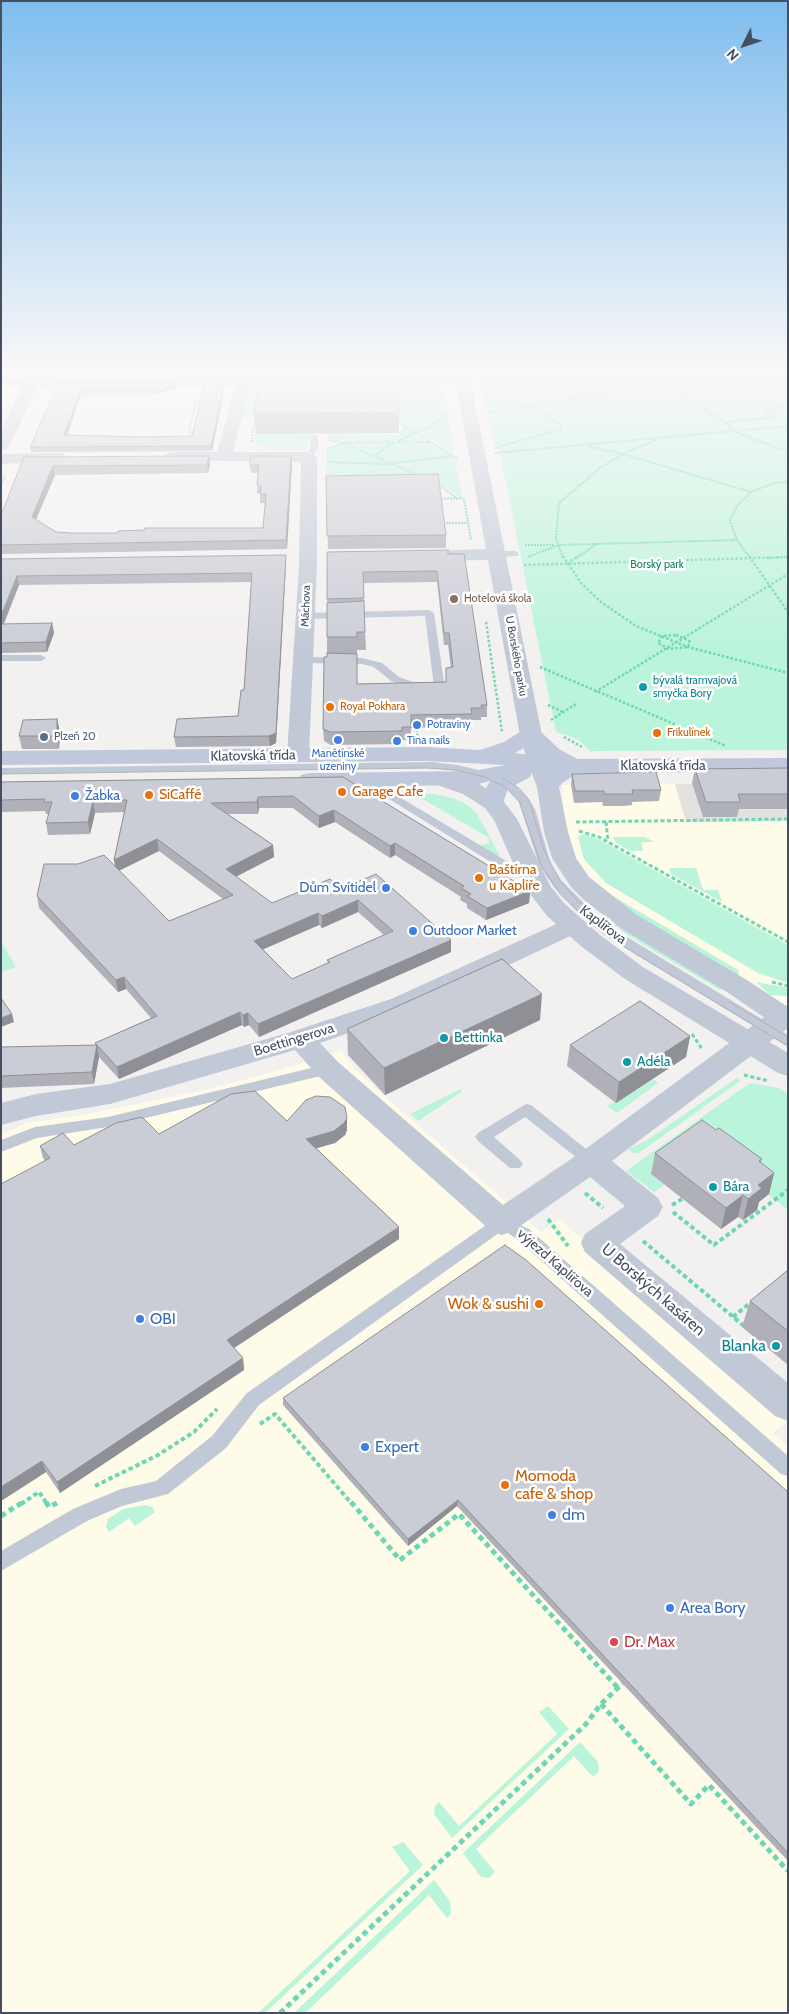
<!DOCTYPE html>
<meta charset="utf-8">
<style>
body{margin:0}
#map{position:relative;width:789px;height:2014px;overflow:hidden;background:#f3f0f0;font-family:Cabin,sans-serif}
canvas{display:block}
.frame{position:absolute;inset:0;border:2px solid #464f60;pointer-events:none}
.north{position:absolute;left:719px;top:20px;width:50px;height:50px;-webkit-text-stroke:4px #fff;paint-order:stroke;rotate:229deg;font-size:14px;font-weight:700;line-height:20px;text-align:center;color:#464f60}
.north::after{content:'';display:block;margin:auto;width:18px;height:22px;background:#464f60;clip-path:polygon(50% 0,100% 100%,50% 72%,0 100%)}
</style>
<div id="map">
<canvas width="789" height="2014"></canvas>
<div class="frame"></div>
<div class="north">N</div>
</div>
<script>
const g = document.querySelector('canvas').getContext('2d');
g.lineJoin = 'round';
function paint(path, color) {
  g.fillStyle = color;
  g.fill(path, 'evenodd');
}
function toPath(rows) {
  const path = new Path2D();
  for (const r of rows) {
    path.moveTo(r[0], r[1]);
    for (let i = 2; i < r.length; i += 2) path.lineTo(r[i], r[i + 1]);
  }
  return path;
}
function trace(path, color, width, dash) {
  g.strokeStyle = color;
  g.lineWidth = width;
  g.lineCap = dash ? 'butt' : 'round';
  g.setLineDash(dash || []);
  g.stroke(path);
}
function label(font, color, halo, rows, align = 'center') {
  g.font = font + ' Cabin,sans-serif';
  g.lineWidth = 5;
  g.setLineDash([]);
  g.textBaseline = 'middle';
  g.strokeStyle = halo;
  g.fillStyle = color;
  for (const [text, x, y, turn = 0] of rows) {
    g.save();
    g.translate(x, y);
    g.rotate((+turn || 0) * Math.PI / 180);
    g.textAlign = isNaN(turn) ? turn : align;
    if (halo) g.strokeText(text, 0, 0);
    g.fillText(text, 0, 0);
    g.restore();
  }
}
const commercial = toPath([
 [675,784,687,822,788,821,788,1009,617,908,574,861,565,834,562,785],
 [341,1050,356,1070,374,1087,541,1232,559,1219,788,1412,788,1420,773,1433,788,1446,788,2013,1,2013,1,1134,27,1123,92,1113,205,1090,280,1070]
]);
const education = toPath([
 [788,782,788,821,686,822,675,784]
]);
const green = toPath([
 [478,371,788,371,788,750,590,751,578,739,556,732,499,448,494,441],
 [437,384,444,387,454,454,405,423,329,398,369,385],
 [246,386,290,386,321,397,241,418],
 [402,425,425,441,346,442,329,439,328,434,402,434],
 [255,434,310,434,310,441,305,450,268,450,255,443],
 [429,443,455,459,462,498,439,484,351,445],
 [345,444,439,486,326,488,327,450],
 [392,793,434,794,452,798,466,804,477,814,500,856,496,856,479,845,489,844,489,838,423,799,399,798],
 [584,834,600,840,788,945,788,983,758,973,606,883,584,859,578,837],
 [613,837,645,837,654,842,641,842,643,851,630,851,616,843],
 [669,868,696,868,703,890,718,890,722,902,671,874],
 [606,892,738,970,739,976,643,925],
 [585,900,727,985,720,990,626,934],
 [1,942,16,967,1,972],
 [756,982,788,988,788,996,770,995],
 [738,1077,740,1081,639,1153,633,1153,628,1149,646,1141],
 [654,1079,658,1083,617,1113,607,1106],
 [750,1083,779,1088,788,1094,788,1210,768,1194,651,1174,664,1185,654,1192,626,1171],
 [463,1088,460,1093,418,1121,410,1114],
 [146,1505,152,1507,155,1512,135,1526,129,1518,109,1532,106,1527,108,1519,123,1509],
 [548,1706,569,1729,452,1838,434,1814,435,1806,439,1802,459,1826,557,1734,539,1712],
 [580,1742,598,1762,599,1771,593,1777,574,1756,476,1849,495,1872,489,1878,481,1877,463,1853],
 [403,1842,423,1865,265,2013,258,2013,410,1871,392,1847],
 [434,1880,450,1901,451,1914,447,1918,429,1895,305,2013,294,2013]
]);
const pathFar4 = toPath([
 [665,384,725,422,733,431,788,452],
 [488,413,676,382,685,371],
 [397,421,458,459],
 [726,422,778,417,764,410,788,405],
 [196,433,189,432,196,402,204,401],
 [329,440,344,443,420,476],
 [398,441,431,426,450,410],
 [252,442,253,425,258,421],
 [587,446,623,454,751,492],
 [495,448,561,429,562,426,534,406],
 [327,449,344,443,430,442],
 [495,453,788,426],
 [375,456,392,443],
 [327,462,385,464,452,456],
 [1,484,5,475],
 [437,484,458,499],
 [438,499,463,498],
 [464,499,471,540],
 [440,523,467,523],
 [525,545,554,545],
 [528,557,559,545,737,540],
 [563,558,556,539,559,503,600,468,623,454,662,437],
 [576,558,597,544],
 [750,558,737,540,730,520,737,506,751,492,775,483,788,482],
 [766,558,788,557]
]);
const pathFar3 = toPath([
 [563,556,581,583,601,602,636,626,688,647,788,673],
 [749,556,788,612],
 [567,564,578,556],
 [524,565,788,557],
 [486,622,502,732],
 [676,635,688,640,690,642,688,647,669,649,658,643,662,636,676,635],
 [540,667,726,746],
 [595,692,788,574],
 [548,705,563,712],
 [551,720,576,704],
 [417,729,417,736],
 [564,737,582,747]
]);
const pathFar2 = toPath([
 [576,822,788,819],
 [606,822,608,841],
 [579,831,599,837,788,942],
 [772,982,788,986],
 [692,1034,702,1049],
 [744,1075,769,1081]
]);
const pathFar1 = toPath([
 [585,1193,603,1208],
 [672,1205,682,1199],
 [673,1212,714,1245,788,1190],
 [548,1219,568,1246],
 [643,1241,744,1326],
 [733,1317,750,1303],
 [260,1424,275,1414,352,1504],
 [95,1486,158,1455,194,1432,217,1409],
 [21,1504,39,1492,47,1504]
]);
const path = toPath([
 [46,1502,49,1507,57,1503],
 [351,1502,400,1560,459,1514,618,1688],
 [1,1516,23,1502],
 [601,1704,691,1804,709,1785,788,1871],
 [280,2013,586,1724,601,1704,623,1683]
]);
const service = toPath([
 [36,371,78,371,79,372,76,374,34,374,36,371],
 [311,434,318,436,318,447,312,459,309,459,305,457,310,447,311,434],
 [515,551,518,552,518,556,497,557,493,554,497,551,515,551],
 [429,610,434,613,445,689,444,691,417,690,391,681,374,667,362,664,304,663,299,660,304,657,362,658,382,663,399,677,422,685,434,686,425,616,306,619,301,616,306,613,429,610],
 [1,655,41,655,46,658,41,661,1,661,1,655],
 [431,762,458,765,495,774,514,784,528,798,535,809,551,865,562,881,596,915,617,931,788,1035,788,1047,607,937,586,921,554,887,539,865,519,802,506,788,487,778,458,771,431,768,1,774,1,768,431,762],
 [364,776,515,866,538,878,532,882,507,872,360,781,358,779,364,776],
 [328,1064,333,1065,335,1069,333,1073,108,1127,37,1138,1,1152,1,1140,35,1127,108,1117,328,1064],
 [526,1104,531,1105,596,1157,599,1161,596,1165,586,1165,525,1117,494,1137,520,1160,523,1164,520,1168,510,1168,478,1141,475,1137,478,1133,526,1104],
 [502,1216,529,1229,788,1456,788,1476,781,1474,517,1239,503,1230,259,1405,226,1448,168,1494,122,1506,87,1521,1,1571,1,1551,73,1509,121,1489,156,1481,212,1436,247,1393,496,1218,502,1216]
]);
const minor = toPath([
 [30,371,44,371,40,378,302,378,304,381,302,384,297,385,250,386,233,452,309,452,317,457,317,565,309,755,306,760,298,762,290,760,287,755,299,565,301,462,166,460,164,457,166,454,172,452,217,452,236,386,37,387,9,447,1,452,1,430,22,387,1,387,1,379,26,379,30,371],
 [454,371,468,371,470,379,542,735,550,764,547,769,539,771,531,769,528,764,520,735,488,560,426,561,420,560,417,556,420,552,426,551,486,549,456,383,360,384,353,380,360,376,455,375,454,371],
 [61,453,69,458,67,461,1,464,1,454,61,453],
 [572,917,581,919,585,925,581,931,411,1011,320,1043,338,1062,503,1205,580,1153,778,1007,788,1005,788,1028,612,1161,658,1198,663,1207,658,1216,620,1244,788,1383,788,1421,775,1416,585,1252,581,1243,585,1234,625,1206,590,1177,513,1231,502,1235,491,1231,318,1076,295,1050,110,1104,36,1116,1,1125,1,1103,36,1094,110,1084,291,1032,391,999,572,917]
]);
const tertiary = toPath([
 [539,757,547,759,550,764,559,787,568,832,576,858,589,877,637,915,747,980,788,1007,788,1029,778,1027,727,992,619,927,583,899,571,887,552,858,544,832,537,787,528,764,531,759,539,757],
 [442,772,479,784,501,798,517,819,551,887,565,904,600,935,643,967,788,1053,788,1076,778,1073,625,979,582,947,547,916,531,895,514,865,494,820,485,808,463,794,434,784,431,779,434,774,442,772]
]);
const secondary = toPath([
 [531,728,539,730,559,749,577,759,788,758,788,772,578,773,562,783,556,792,548,794,540,792,537,787,549,771,533,770,530,777,508,789,501,808,493,810,485,808,481,803,483,793,490,781,474,785,309,787,301,785,298,780,301,775,309,773,474,771,505,765,426,761,1,765,1,751,426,747,480,750,504,742,523,730,531,728],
 [529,745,542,757,515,753,529,745]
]);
const tram = toPath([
 [1,774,426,768,456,770,485,777,505,787,519,801,542,867,561,895,585,918,615,941,788,1046],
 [503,778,520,789,529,800,544,850,560,881,578,901,617,933],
 [730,1002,788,1037]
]);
const wall = toPath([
 [1,371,15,371,14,374,4,374,1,376],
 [75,371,225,371,213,375,76,376],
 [488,371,513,371,513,373,489,373],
 [58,384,177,387,155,395,81,396,67,435,141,437,192,436,224,390,212,451,31,452,30,447],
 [399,413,399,433,256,434,254,414],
 [291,456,292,464,287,549,1,554,1,515,24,457,210,464,208,473,55,475,36,520,56,532,71,533,117,533,263,528,265,503,260,503,260,494,257,493,257,484,258,473,251,473,250,465],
 [326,476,446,535,446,548,328,549],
 [327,552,448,554,487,705,487,717,481,717,481,720,471,720,471,726,411,728,411,740,402,740,402,744,331,745,324,741,323,729,327,653],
 [437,582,444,645,448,645,451,668,446,682,357,684,357,650,366,650,363,583],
 [1,559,286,564,276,743,270,746,176,747,174,737,238,716,244,690,251,582,19,585,4,624,52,623,54,633,47,652,1,653],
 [57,719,60,732,59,749,22,749,19,736],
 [788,768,788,809,739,809,737,817,703,817,692,783,695,769],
 [572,774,661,790,659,801,632,802,632,805,623,806,603,806,602,802,574,803,571,785],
 [343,777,530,891,529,903,486,920,467,908,467,904,460,900,461,897,395,855,390,858,335,822,319,828,293,808,259,808,258,814,228,814,273,845,274,857,236,877,272,903,341,889,451,952,259,1037,249,1025,244,1027,242,1025,119,1079,99,1057,94,1084,1,1088,1,1047,96,1045,95,1043,151,1018,126,989,118,992,39,908,37,896,116,867,114,860,124,812,95,813,90,834,48,835,46,823,49,814,46,814,45,811,1,812,1,782],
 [159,851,223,899,169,921,119,871],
 [358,912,384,935,327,960,328,963,292,979,263,949,319,925,322,928],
 [540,1020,385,1095,348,1055,347,1029],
 [690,1036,686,1057,616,1103,567,1066,570,1045],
 [347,1118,347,1130,345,1135,335,1143,316,1148,399,1227,399,1239,234,1348,243,1358,244,1370,60,1493,46,1472,1,1501,45,1161,43,1158,40,1146,74,1145,159,1134,287,1121],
 [716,1130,762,1159,761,1163,774,1173,769,1194,759,1202,757,1210,743,1220,738,1217,721,1229,651,1174,655,1153],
 [788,1270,788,1365,742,1327,750,1301],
 [283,1398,788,1492,788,1861,457,1506,408,1546,283,1405]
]);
const shadedWall = toPath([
 [1,371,4,371,4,374,1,376],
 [212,371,225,371,213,375],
 [176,383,177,387,155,395,155,391],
 [224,385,224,390,212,451,211,446],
 [80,391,81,396,65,440,64,435],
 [209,456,210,464,208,473,207,465],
 [291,456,292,464,287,549,286,540],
 [53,466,55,475,33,526,32,517],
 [286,555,286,564,276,743,270,746,269,736],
 [17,576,19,585,1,630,1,616],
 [52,623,54,633,47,652,46,642],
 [57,719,60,732,59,749,57,736],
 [258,797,259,808,258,814,257,802],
 [93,801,95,813,90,834,88,822],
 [334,810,335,822,319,828,319,816],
 [157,839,159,851,116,872,114,860],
 [395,843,395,855,390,858,390,846],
 [273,845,274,857,227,881,226,869],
 [530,891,529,903,486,920,487,908],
 [358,900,358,912,322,928,322,916],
 [318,913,319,925,255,953,254,941],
 [451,940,451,952,259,1037,258,1024],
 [124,977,126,989,118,992,116,980],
 [542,994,540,1020,385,1095,384,1068],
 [240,1012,242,1025,119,1079,117,1067],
 [248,1013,249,1025,244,1027,243,1015],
 [12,1014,14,1022,1,1027,1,1018],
 [690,1036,686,1057,616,1103,619,1082],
 [97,1045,99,1057,94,1084,92,1072],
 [347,1118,347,1130,345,1135,335,1143,307,1151,306,1139],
 [774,1173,769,1194,759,1202,757,1210,743,1220,748,1199,758,1185],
 [743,1195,738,1217,721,1229,726,1208],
 [399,1227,399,1239,228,1352,227,1340],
 [243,1358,244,1370,60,1493,57,1482],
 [42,1461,46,1472,1,1501,1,1487],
 [458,1500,457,1506,408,1546,408,1539]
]);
const building = toPath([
 [260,371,396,371,399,413,254,414,260,371],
 [176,383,155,391,80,391,64,435,141,437,192,436,204,385,224,385,211,446,30,447,58,384,176,383],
 [209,456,207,465,53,466,32,517,56,532,71,533,117,533,118,531,145,530,145,528,263,528,266,494,260,494,261,486,257,484,259,465,250,465,251,456,291,456,286,540,1,545,1,515,24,457,209,456],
 [438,474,446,535,327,536,326,476,438,474],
 [448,550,448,554,464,554,487,705,481,705,482,708,471,708,472,714,411,715,411,727,402,727,402,731,330,732,323,729,324,657,327,657,327,653,357,654,357,684,446,682,446,668,453,667,449,633,444,633,437,571,363,572,364,598,327,599,327,552,448,550],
 [286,555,276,733,269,736,174,737,177,719,238,716,241,690,244,690,252,573,17,576,1,616,1,559,286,555],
 [364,601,365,632,357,632,357,637,327,637,327,603,364,601],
 [52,623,46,642,1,643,1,624,52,623],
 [57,719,57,736,19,736,23,720,57,719],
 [788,768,788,794,738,794,740,802,706,802,695,769,788,768],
 [656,772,661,790,632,790,633,794,604,794,604,791,575,791,572,774,656,772],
 [343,777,530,891,487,908,467,896,471,894,461,888,464,886,395,843,390,846,334,810,319,816,293,796,258,797,257,802,211,803,273,845,226,869,272,903,330,879,341,889,376,874,451,940,258,1024,248,1013,243,1015,240,1012,117,1067,95,1043,157,1016,124,977,116,980,37,896,44,864,78,864,104,855,169,921,233,895,157,839,114,860,127,800,93,801,88,822,46,823,52,802,44,802,45,799,1,800,1,782,343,777],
 [358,900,393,931,327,960,330,962,292,979,254,941,318,913,322,916,358,900],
 [502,959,542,994,384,1068,347,1029,502,959],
 [1,998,12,1014,1,1018,1,998],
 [640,1001,690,1036,619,1082,570,1045,640,1001],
 [97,1045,92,1072,1,1076,1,1047,97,1045],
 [255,1091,287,1121,306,1100,316,1096,330,1097,345,1107,347,1118,344,1123,334,1131,306,1139,399,1227,227,1340,243,1358,57,1482,42,1461,1,1487,1,1184,50,1158,40,1146,63,1133,74,1145,116,1123,142,1117,159,1134,231,1094,255,1091],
 [702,1120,716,1130,719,1128,762,1159,759,1161,774,1173,758,1185,762,1188,748,1199,743,1195,726,1208,655,1153,702,1120],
 [505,1245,526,1260,788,1492,788,1853,458,1500,408,1539,283,1398,505,1245],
 [788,1270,788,1331,750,1301,788,1270]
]);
const markers = [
 [454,599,5,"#8d6e63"],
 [643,687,5,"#0f9aa8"],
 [330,707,5,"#e8710a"],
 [417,725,5,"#3f7fe0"],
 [657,733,5,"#e8710a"],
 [44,737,5,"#5c6f8a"],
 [338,740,5,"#3f7fe0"],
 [397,741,5,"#3f7fe0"],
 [342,792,5,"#e8710a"],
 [149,795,5,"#e8710a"],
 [75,796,5,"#3f7fe0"],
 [479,878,5,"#e8710a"],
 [386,888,5,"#3f7fe0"],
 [413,931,5,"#3f7fe0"],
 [444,1038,5,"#0f9aa8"],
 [627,1062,5,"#0f9aa8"],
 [713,1187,5,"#0f9aa8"],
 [539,1304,5,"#e8710a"],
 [140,1319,5,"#3f7fe0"],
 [776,1346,5,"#0f9aa8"],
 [365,1447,5,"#3f7fe0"],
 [505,1485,5,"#e8710a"],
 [552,1515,5,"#3f7fe0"],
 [670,1608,5,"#3f7fe0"],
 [614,1642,5,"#e0444e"]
];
const farParknames = [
 ["Borský park",657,565]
];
const farEducationnames = [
 ["Hotelová škola",464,599]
];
const farStreetnames = [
 ["Máchova",306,606,-88],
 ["U Borského parku",516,656,80]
];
const farCulturenames = [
 ["bývalá tramvajová",653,681],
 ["smyčka Bory",653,694]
];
const farFoodnames = [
 ["Royal Pokhara",340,707],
 ["Frikulínek",667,733]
];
const farShopnames = [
 ["Potraviny",427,725],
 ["Tina nails",407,741],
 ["Manětínské",338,754,"center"],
 ["uzeniny",338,767,"center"]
];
const farServicenames = [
 ["Plzeň 20",54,737]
];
const streetNames = [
 ["Klatovská třída",253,756,-1],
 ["Klatovská třída",663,766],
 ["Kaplířova",603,925,37],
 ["Boettingerova",294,1040,-17],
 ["výjezd Kaplířova",555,1263,41]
];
const foodNames = [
 ["Garage Cafe",352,792],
 ["SiCaffé",159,795],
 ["Baštírna",489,870],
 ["u Kaplíře",489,886]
];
const shopNames = [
 ["Žabka",85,796],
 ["Dům Svítidel",376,888,"right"],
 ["Outdoor Market",423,931]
];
const cultureNames = [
 ["Bettinka",454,1038],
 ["Adéla",637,1062],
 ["Bára",723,1187]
];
const nearStreetnames = [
 ["U Borských kasáren",653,1290,41]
];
const nearFoodnames = [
 ["Wok & sushi",529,1304],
 ["Momoda",515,1476,"left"],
 ["cafe & shop",515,1494,"left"]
];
const nearShopnames = [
 ["OBI",150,1319],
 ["Expert",375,1447],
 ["dm",562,1515],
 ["Area Bory",680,1608]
];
const nearCulturenames = [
 ["Blanka",766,1346]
];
const nearHealthnames = [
 ["Dr. Max",624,1642]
];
paint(commercial, '#fefbe8');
paint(education, '#e4e1e1');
paint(green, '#baf4da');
trace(pathFar4, '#6ed6b4', 2, [2, 1]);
trace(pathFar3, '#6ed6b4', 2.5, [2.5, 2]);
trace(pathFar2, '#6ed6b4', 3, [4, 2.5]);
trace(pathFar1, '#6ed6b4', 4, [4.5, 3]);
trace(path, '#6ed6b4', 5, [5.5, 4]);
paint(service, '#c2c9d6');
paint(minor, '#c2c9d6');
paint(tertiary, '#c2c9d6');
paint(secondary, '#c0c9db');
trace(tram, '#b1b3bb', 1);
paint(wall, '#afb0b8');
paint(shadedWall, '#8e9096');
paint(building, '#cbcdd6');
trace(building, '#8e9096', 1);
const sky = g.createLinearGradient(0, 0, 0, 653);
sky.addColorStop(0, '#7fbdee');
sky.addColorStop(0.57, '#faf8f8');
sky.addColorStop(1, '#faf8f800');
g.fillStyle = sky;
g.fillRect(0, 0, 789, 653);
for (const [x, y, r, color] of markers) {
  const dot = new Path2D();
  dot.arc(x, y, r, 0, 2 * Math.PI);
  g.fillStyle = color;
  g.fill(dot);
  trace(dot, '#fff', 2);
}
label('11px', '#0d845d', '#fff', farParknames);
label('11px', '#785e54', '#fff', farEducationnames, 'left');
label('11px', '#464f60', '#fff', farStreetnames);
label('11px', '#0d838f', '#fff', farCulturenames, 'left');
label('11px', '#c56008', '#fff', farFoodnames, 'left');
label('11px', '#366cbe', '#fff', farShopnames, 'left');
label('11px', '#4e5e75', '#fff', farServicenames, 'left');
label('14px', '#464f60', '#fff', streetNames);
label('14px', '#c56008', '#fff', foodNames, 'left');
label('14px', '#366cbe', '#fff', shopNames, 'left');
label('14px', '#0d838f', '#fff', cultureNames, 'left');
label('16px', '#464f60', '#fff', nearStreetnames);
label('16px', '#c56008', '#fff', nearFoodnames, 'right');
label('16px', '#366cbe', '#fff', nearShopnames, 'left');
label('16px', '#0d838f', '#fff', nearCulturenames, 'right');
label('16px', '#be3a42', '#fff', nearHealthnames, 'left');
</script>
